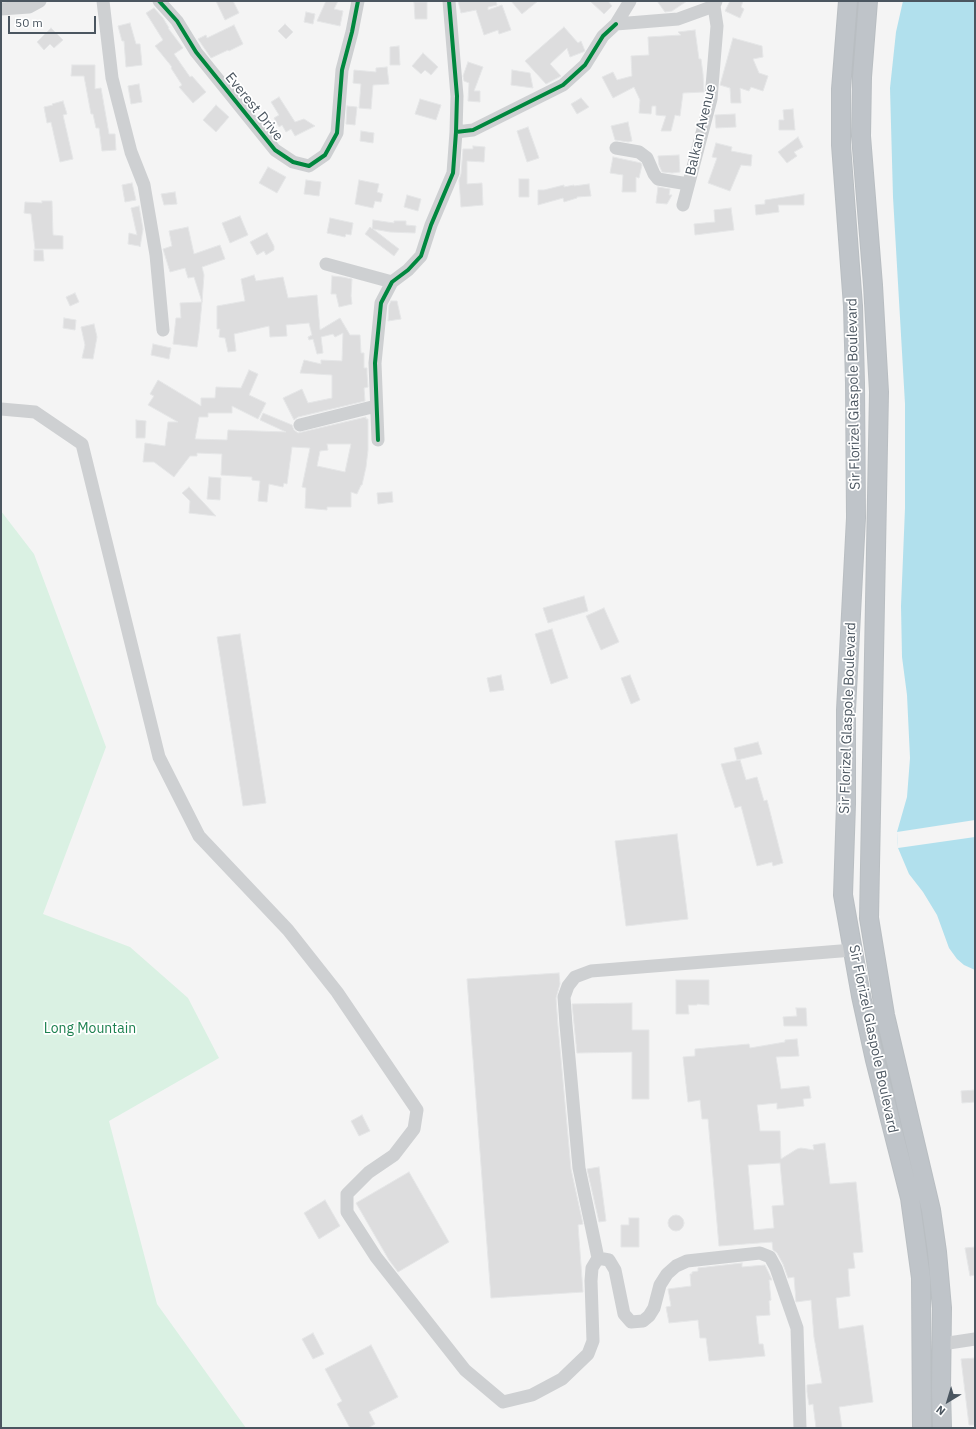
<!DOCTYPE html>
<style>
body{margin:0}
#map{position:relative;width:976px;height:1429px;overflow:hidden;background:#f4f4f4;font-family:"IBM Plex Sans",sans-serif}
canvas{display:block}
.frame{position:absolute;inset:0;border:2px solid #4b5660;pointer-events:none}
.north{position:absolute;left:928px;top:1381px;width:40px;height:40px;-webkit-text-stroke:3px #fff;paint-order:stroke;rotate:218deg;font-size:11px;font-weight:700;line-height:16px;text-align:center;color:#4b5660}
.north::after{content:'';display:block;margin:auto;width:14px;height:18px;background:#4b5660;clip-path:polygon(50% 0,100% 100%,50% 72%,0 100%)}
.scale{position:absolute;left:8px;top:16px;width:88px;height:18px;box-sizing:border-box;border:2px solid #4b5660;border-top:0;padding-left:5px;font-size:12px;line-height:14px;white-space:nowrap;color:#4b5660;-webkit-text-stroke:3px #fff;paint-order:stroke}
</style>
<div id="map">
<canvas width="976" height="1429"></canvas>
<div class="frame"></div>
<div class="north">N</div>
<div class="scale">50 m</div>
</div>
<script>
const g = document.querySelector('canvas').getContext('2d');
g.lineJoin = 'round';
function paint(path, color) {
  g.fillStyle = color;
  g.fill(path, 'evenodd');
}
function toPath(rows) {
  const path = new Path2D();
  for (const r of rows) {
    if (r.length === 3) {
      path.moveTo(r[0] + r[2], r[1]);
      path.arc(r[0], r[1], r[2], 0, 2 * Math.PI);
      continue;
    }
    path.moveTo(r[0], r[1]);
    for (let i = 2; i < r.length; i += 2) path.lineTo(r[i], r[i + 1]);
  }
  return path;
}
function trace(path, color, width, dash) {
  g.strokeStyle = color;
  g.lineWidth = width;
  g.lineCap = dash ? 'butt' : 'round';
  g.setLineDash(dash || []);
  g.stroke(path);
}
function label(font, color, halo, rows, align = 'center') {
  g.font = font + ' "IBM Plex Sans",sans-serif';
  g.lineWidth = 3.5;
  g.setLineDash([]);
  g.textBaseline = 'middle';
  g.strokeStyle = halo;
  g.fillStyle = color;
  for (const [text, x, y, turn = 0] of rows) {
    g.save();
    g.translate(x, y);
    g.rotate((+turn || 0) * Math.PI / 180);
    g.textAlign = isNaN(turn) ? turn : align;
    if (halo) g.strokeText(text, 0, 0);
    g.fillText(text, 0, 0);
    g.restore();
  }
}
const green = toPath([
 [1,511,34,554,106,747,43,914,130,947,188,998,219,1058,109,1121,157,1304,246,1428,1,1428]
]);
const water = toPath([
 [903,1,975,1,975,970,964,965,957,959,949,948,937,915,923,892,909,874,898,848,897,832,907,797,910,758,907,695,902,657,901,606,905,508,905,404,893,197,890,88,896,32]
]);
const pier = toPath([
 [975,820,975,837,898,848,897,832]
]);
const building = toPath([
 [216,1,233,1,239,13,225,20,216,1],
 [326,1,338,1,334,9,343,11,340,26,317,21,326,1],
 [458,1,496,1,497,5,488,7,488,10,502,5,511,30,499,34,498,30,484,35,476,10,461,13,458,1],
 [511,1,538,1,522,14,511,1],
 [590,1,608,1,612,6,604,14,590,1],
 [657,1,687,1,672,11,665,12,657,1],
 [730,1,743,1,741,7,744,9,740,18,725,11,730,1],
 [414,2,427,2,427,19,415,19,414,2],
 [154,8,163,18,169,28,168,28,183,48,174,54,190,77,192,76,206,92,193,103,179,87,182,85,171,68,172,67,155,46,163,40,146,13,154,8],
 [306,12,315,14,313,24,304,22,306,12],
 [130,23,136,44,140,44,142,65,126,67,124,41,122,41,118,26,130,23],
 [285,24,293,32,286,39,278,31,285,24],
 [234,25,243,44,229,51,228,50,211,58,198,39,206,35,207,38,234,25],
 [564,27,578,43,581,41,585,51,583,52,570,57,567,48,550,64,561,76,546,84,525,61,564,27],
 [51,28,63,40,54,48,50,44,44,50,37,42,51,28],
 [695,30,699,59,701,59,703,74,704,92,683,93,680,116,675,115,671,131,661,131,666,116,656,115,656,106,652,106,651,114,639,113,640,100,634,87,613,98,602,77,613,72,617,80,632,76,631,56,649,55,648,37,681,35,678,32,695,30],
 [733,38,762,46,763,57,753,59,759,73,768,76,763,91,751,87,749,91,740,88,741,103,731,103,730,88,720,85,733,38],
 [399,46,400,65,390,65,390,47,399,46],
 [423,53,438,67,431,75,425,70,421,74,412,66,423,53],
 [468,62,483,67,474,91,480,91,480,102,468,101,469,83,464,81,463,76,468,62],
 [72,65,95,65,95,89,101,88,109,134,115,134,116,150,102,151,99,128,96,128,93,114,91,114,84,76,71,76,72,65],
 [387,67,389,84,373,85,371,109,359,108,361,84,353,83,354,70,376,72,376,68,387,67],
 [512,70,530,73,533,88,511,85,512,70],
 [139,84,142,102,131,104,128,86,139,84],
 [279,97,295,122,304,119,315,126,295,136,291,129,286,132,282,125,279,127,274,118,279,115,271,102,279,97],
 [581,98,589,107,577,114,571,104,581,98],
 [420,99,441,105,436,120,415,114,420,99],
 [63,101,67,114,63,115,73,159,60,162,51,122,47,123,44,107,53,105,52,104,63,101],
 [216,105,229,117,216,132,203,120,216,105],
 [347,106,357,107,355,125,346,124,347,106],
 [793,109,795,130,779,130,779,120,784,120,783,110,793,109],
 [735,114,736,127,716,128,715,115,735,114],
 [628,122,632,141,628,142,615,140,611,126,628,122],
 [528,127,539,158,527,162,517,131,528,127],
 [361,131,374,133,373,143,360,141,361,131],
 [798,137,803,147,794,152,797,156,787,163,778,152,798,137],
 [716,143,732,147,731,151,752,155,751,166,741,165,730,191,708,183,717,158,712,157,716,143],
 [473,146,485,147,484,162,467,161,467,184,482,183,483,205,461,207,459,180,461,174,463,149,473,149,473,146],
 [679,155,680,172,672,173,662,172,659,165,658,156,679,155],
 [613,157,641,163,642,165,639,178,636,177,636,192,622,192,623,175,610,173,613,157],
 [268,167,286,177,277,193,259,183,268,167],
 [519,179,529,179,529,197,519,197,519,179],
 [306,180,321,182,319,196,304,194,306,180],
 [359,180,379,184,377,192,383,194,381,202,375,201,373,208,355,204,359,180],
 [132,183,136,200,125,202,122,185,132,183],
 [589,184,591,196,577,197,577,198,564,202,563,198,538,205,538,190,544,190,564,185,564,187,574,185,574,186,589,184],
 [658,187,670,189,669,195,672,195,667,204,656,203,658,187],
 [175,192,177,204,164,205,161,194,175,192],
 [804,194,804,205,778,205,779,212,756,215,755,205,765,204,765,200,804,194],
 [407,195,421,199,418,211,404,207,407,195],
 [42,201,52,201,53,235,63,236,63,249,35,249,31,214,24,213,25,202,42,203,42,201],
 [139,206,143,229,140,247,139,246,128,244,129,233,137,235,131,208,139,206],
 [731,208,734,230,695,235,694,224,715,222,714,210,731,208],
 [240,216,248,235,230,243,222,223,240,216],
 [330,218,353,223,351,235,346,234,345,237,327,233,330,218],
 [373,220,394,223,394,221,406,221,406,225,416,226,415,233,390,232,373,229,399,249,394,256,365,234,370,227,372,229,373,220],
 [188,227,194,254,220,245,225,259,202,267,204,275,202,302,194,277,188,278,185,268,170,272,163,249,172,246,169,231,188,227],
 [267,233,274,246,274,250,266,255,264,251,257,255,250,242,267,233],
 [34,250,43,250,44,261,34,261,34,250],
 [254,275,256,281,283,277,288,298,317,295,320,330,340,318,350,335,360,335,361,353,364,353,364,368,367,368,367,374,368,387,364,388,365,401,298,417,294,420,283,398,302,389,308,403,332,398,332,375,300,373,304,360,321,364,321,360,342,361,343,333,335,337,333,334,321,337,323,353,317,354,313,339,309,340,308,337,312,335,309,323,286,325,287,336,270,337,269,326,234,334,236,351,228,352,225,338,219,337,220,329,217,329,217,306,245,301,241,279,254,275],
 [332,276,342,277,352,279,351,296,352,304,339,307,336,294,331,294,332,276],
 [75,293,79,302,70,306,66,297,75,293],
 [391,301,397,301,401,319,388,321,389,305,391,301],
 [202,302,199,333,197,347,173,344,176,318,181,318,180,303,202,302],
 [64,318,76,320,75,330,63,328,64,318],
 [94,324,97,337,93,359,82,358,85,345,81,327,94,324],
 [153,344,171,348,169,359,151,355,153,344],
 [249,370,258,374,249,395,266,403,258,419,232,406,232,413,208,413,208,417,199,417,195,439,227,440,228,430,286,432,260,420,263,413,292,425,294,430,298,433,366,417,366,419,368,419,368,450,366,467,362,485,361,485,357,494,351,492,351,507,327,507,327,510,305,508,306,488,302,487,310,448,292,447,287,484,284,483,283,487,269,484,267,502,258,501,260,481,252,480,252,477,221,475,222,454,197,453,197,456,190,456,174,477,154,462,143,462,145,443,165,446,168,422,178,422,148,405,154,396,150,394,158,380,201,406,201,398,215,398,216,387,241,388,249,370],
 [327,444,351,444,345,472,317,466,320,451,328,450,327,444],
 [136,420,146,421,145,438,136,438,136,420],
 [209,477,221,478,220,500,207,499,209,477],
 [189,487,216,516,189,513,190,501,182,493,189,487],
 [392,492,393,502,378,504,377,493,392,492],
 [584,596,588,611,548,623,543,608,584,596],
 [604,608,619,642,601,650,586,616,604,608],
 [552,629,568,678,551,684,535,634,552,629],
 [240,634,266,803,243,806,217,637,240,634],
 [501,675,504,690,490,692,487,678,501,675],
 [630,675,640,700,631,704,621,678,630,675],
 [758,742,762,754,737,760,734,748,758,742],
 [740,760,746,780,757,777,764,801,767,800,783,863,773,866,772,862,757,866,741,806,735,808,721,764,740,760],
 [677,834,688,919,626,926,615,841,677,834],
 [559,973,560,984,556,998,558,1026,571,1169,583,1224,578,1225,583,1292,491,1298,467,979,559,973],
 [676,980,709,980,709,1005,697,1004,697,1005,688,1005,689,1014,676,1014,676,980],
 [632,1003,632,1030,649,1030,649,1099,632,1099,632,1052,577,1053,572,1004,632,1003],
 [796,1008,806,1008,807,1026,784,1026,783,1017,797,1016,796,1008],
 [797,1039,799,1056,776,1057,781,1089,809,1086,811,1098,803,1099,804,1106,777,1109,777,1103,757,1105,760,1131,780,1131,781,1159,797,1149,801,1148,814,1150,813,1145,825,1143,830,1184,856,1182,863,1252,853,1253,855,1268,848,1269,850,1296,836,1298,839,1329,863,1325,873,1402,839,1407,842,1428,816,1428,813,1404,809,1405,807,1392,807,1385,822,1383,814,1337,811,1300,796,1302,794,1277,788,1278,783,1264,777,1253,773,1250,772,1242,719,1246,708,1119,702,1119,700,1100,688,1102,683,1057,695,1056,695,1049,749,1044,750,1048,785,1042,785,1040,797,1039],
 [780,1163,784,1205,772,1206,774,1228,754,1230,748,1165,780,1163],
 [975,1090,975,1102,962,1103,961,1091,975,1090],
 [362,1115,370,1131,359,1136,351,1121,362,1115],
 [599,1167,606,1221,599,1222,587,1169,599,1167],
 [409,1172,449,1242,398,1272,389,1260,356,1203,409,1172],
 [325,1200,340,1226,319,1239,304,1213,325,1200],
 [676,1223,8],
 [629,1218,639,1218,639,1247,621,1247,621,1225,629,1225,629,1218],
 [975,1247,975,1275,970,1276,965,1248,975,1247],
 [742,1263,742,1267,765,1265,772,1280,769,1280,771,1300,769,1301,770,1315,756,1316,759,1344,763,1344,765,1356,709,1361,706,1338,700,1338,698,1320,669,1323,666,1307,671,1306,668,1289,691,1286,690,1274,692,1274,692,1272,698,1271,698,1268,742,1263],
 [313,1333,324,1354,313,1359,302,1339,313,1333],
 [371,1345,398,1397,369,1412,375,1424,368,1428,350,1428,337,1404,342,1401,325,1369,371,1345],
 [975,1358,975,1425,969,1425,961,1359,975,1358]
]);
const minor = toPath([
 [103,1,112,78,131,152,144,185,156,255,163,330],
 [159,1,177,21,196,52,275,150,293,162,309,166,325,155,337,133,342,70,352,32,358,1],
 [449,1,457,96,456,132,473,130,563,85,585,65,603,36,616,24],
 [630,1,616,24,678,19,714,6],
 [1,9,29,7,40,1],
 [616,148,639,152,647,158,654,174,658,179,688,184],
 [683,205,711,99,717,26,714,6,716,1],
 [326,264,392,282],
 [1,409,35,412,82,444,159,757,199,836,288,930,337,992,417,1110,414,1129,394,1155,369,1172,347,1194,347,1212,376,1257,465,1370,503,1402,532,1395,562,1379,588,1354,593,1341,591,1281,592,1268,598,1258,609,1260,615,1270,624,1314,631,1322,643,1321,649,1316,654,1308,660,1285,667,1274,676,1266,687,1261,760,1253,770,1257,776,1268,797,1328,800,1428],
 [300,425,376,406],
 [378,440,375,363,381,303,392,282,408,270,421,256,431,225,453,173,456,132],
 [598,1258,579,1168,566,1025,564,997,568,986,575,977,591,971,853,950],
 [942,1344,975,1339]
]);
const highway = toPath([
 [848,1,841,89,841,145,853,306,855,383,856,518,846,710,846,804,843,895,861,996,875,1060,910,1198,921,1278,922,1428],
 [868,1,862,77,861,136,873,285,879,392,869,918,885,1015,931,1210,937,1252,942,1308,941,1390,942,1428]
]);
const cycleway = toPath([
 [159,1,177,21,196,52,275,150,293,162,309,166,325,155,337,133,342,70,352,32,358,1],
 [449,1,457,96,456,132,473,130,563,85,585,65,603,36,616,24],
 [378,440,375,363,381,303,392,282,408,270,421,256,431,225,453,173,456,132]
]);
const streetNames = [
 ["Everest Drive",254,107,51],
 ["Balkan Avenue",701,130,-77],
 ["Sir Florizel Glaspole Boulevard",854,394,-91],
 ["Sir Florizel Glaspole Boulevard",848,718,-88],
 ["Sir Florizel Glaspole Boulevard",873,1039,78]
];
const parkNames = [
 ["Long Mountain",90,1029]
];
paint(green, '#daf1e3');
paint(water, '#b1e0ed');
paint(pier, '#f4f4f4');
paint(building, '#ddddde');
trace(building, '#e5e6e7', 1);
trace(highway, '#b9bec2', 20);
trace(minor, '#ced0d2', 13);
trace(highway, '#bfc4c9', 18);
trace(cycleway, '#00873e', 4);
label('14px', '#4b5660', '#fff', streetNames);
label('14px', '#1c814f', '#fff', parkNames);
</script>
